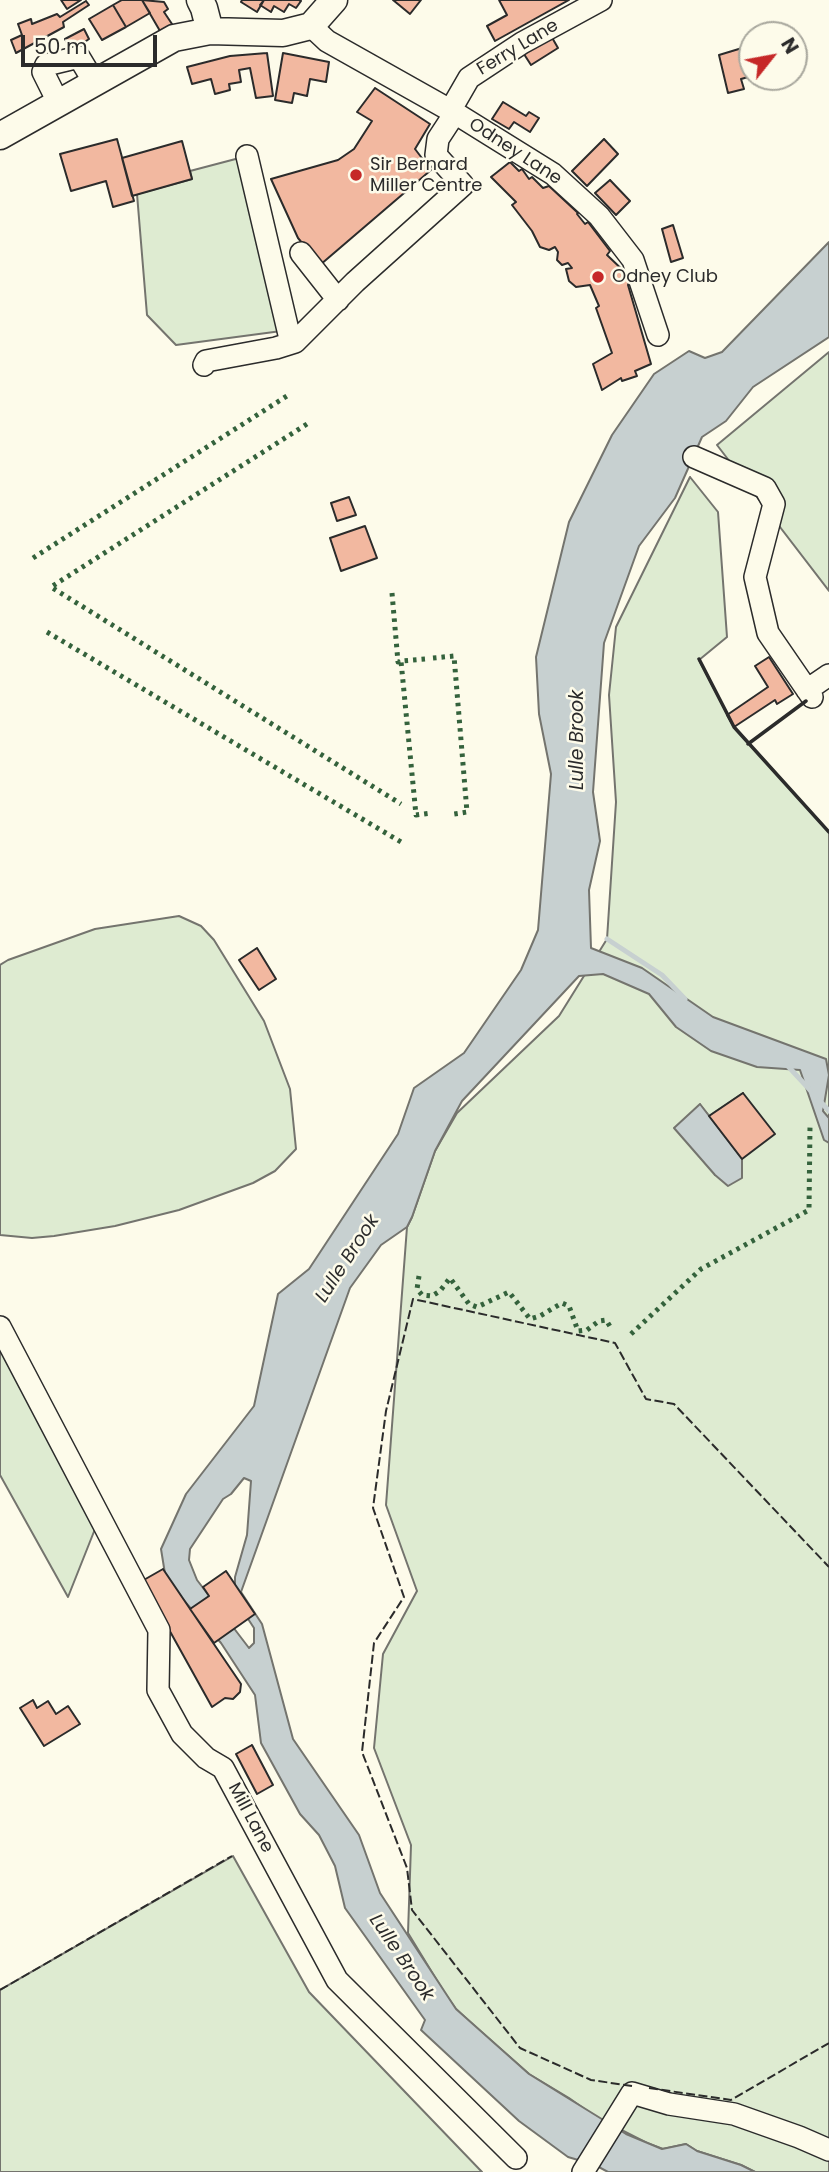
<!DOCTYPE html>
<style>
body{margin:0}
#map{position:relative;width:829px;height:2172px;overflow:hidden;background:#fdfbea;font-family:Poppins,sans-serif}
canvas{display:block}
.north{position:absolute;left:738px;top:21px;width:70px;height:70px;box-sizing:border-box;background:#fdfbea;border:2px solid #a9a89e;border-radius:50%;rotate:59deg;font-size:19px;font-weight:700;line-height:28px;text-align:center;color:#2b2b2b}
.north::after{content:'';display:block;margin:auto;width:24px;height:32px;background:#c62828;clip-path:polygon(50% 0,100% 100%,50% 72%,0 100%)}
.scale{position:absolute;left:21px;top:35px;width:136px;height:32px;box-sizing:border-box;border:4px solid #2b2b2b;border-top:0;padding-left:9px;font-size:21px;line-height:24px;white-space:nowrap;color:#2b2b2b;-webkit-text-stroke:5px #fdfbea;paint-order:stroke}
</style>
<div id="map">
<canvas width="829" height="2172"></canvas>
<div class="north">N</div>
<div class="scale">50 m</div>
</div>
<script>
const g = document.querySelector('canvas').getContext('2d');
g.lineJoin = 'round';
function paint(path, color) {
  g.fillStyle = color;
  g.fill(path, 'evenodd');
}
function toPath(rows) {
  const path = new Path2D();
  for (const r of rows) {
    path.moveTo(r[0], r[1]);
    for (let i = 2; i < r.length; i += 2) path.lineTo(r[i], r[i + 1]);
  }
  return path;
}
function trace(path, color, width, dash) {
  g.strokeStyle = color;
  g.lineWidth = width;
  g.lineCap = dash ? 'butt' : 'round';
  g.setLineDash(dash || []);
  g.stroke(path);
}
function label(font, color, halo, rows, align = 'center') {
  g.font = font + ' Poppins,sans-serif';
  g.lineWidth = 5;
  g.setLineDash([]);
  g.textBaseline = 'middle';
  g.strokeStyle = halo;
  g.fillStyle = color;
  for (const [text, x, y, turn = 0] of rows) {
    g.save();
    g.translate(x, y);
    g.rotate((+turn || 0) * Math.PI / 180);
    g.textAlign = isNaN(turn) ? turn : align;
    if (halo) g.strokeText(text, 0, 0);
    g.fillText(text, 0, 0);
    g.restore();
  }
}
const green = toPath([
 [247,156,289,330,176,345,147,315,137,194,192,179,190,171,247,156],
 [829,352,829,591,717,445,829,352],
 [690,477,718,512,727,637,699,660,734,727,829,832,829,2172,755,2172,741,2165,697,2151,686,2144,663,2149,647,2143,596,2117,569,2098,529,2074,469,2021,456,2009,444,1992,408,1933,411,1845,374,1748,383,1654,417,1591,386,1505,407,1227,412,1217,435,1151,457,1113,559,1016,607,939,616,802,609,695,616,627,690,477],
 [743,1093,715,1175,700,1105,709,1116,743,1093],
 [179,916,201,926,214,940,264,1021,290,1089,296,1149,275,1171,253,1183,179,1210,115,1226,54,1236,32,1238,0,1235,0,965,8,960,95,929,179,916],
 [0,1343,97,1524,68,1597,0,1475,0,1343],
 [233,1856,309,1992,482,2172,0,2172,0,1990,233,1856]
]);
const water = toPath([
 [829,242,829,337,753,387,726,421,702,437,675,498,639,546,604,643,593,792,600,841,589,890,591,948,642,968,713,1017,826,1059,829,1075,823,1111,829,1118,829,1143,824,1140,800,1070,757,1067,711,1051,676,1027,649,994,603,974,579,976,462,1101,435,1151,412,1217,407,1227,381,1245,350,1288,241,1592,262,1624,293,1739,359,1835,380,1893,456,2009,529,2074,626,2134,662,2149,686,2144,697,2151,741,2165,755,2172,608,2172,595,2165,568,2157,519,2121,421,2030,425,2020,345,1908,335,1866,319,1835,300,1814,261,1743,255,1695,221,1643,166,1580,161,1549,186,1494,254,1406,278,1294,309,1269,398,1134,414,1088,464,1053,521,970,538,930,551,774,539,714,536,657,569,522,612,435,654,374,689,351,705,358,722,352,829,242],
 [244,1478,251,1481,247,1535,235,1577,235,1599,254,1628,254,1643,249,1648,197,1580,189,1560,190,1549,223,1499,231,1494,244,1478],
 [700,1104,742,1159,742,1178,728,1186,715,1175,674,1128,700,1104]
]);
const stream = toPath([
 [607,939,662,975,685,999],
 [786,1064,810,1090],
 [819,1100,829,1111]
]);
const building = toPath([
 [61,0,81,0,67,9,61,0],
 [122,0,142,0,150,13,126,27,113,5,122,0],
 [142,0,164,2,168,9,164,12,172,24,160,31,142,0],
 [242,0,264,0,257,12,241,2,242,0],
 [264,0,299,0,301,1,296,8,289,4,284,12,274,6,271,12,260,5,264,0],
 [393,0,421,0,410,14,393,0],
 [499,0,569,0,495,41,487,26,507,15,499,0],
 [86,1,89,5,63,22,64,27,16,53,11,40,22,35,18,24,31,19,32,24,57,14,60,17,86,1],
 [113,5,126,27,102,40,89,19,113,5],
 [84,29,89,39,76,48,75,46,70,49,65,39,84,29],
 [550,34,558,48,531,65,522,51,550,34],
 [752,45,752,76,741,79,744,89,728,93,719,55,752,45],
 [267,53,273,96,256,98,250,68,239,70,241,82,229,84,230,90,215,94,211,79,192,84,187,67,230,56,267,53],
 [283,53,329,62,326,82,310,79,307,96,294,93,292,103,275,100,283,53],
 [375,88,430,124,415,149,431,170,320,265,298,238,271,179,338,160,354,149,372,121,357,112,375,88],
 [503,102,526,116,529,112,539,118,530,132,514,122,509,129,492,119,503,102],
 [117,139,134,201,113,207,106,181,71,191,60,154,117,139],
 [604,139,618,154,587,186,572,171,604,139],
 [182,141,192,179,132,196,122,158,182,141],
 [510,162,519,171,522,169,529,179,532,177,543,188,549,186,578,213,577,214,585,224,588,222,610,251,607,255,631,278,628,285,651,364,635,371,637,376,622,381,621,378,602,390,593,364,612,353,596,308,599,306,590,285,576,287,569,281,566,269,572,268,568,263,562,265,557,260,558,252,555,247,549,250,540,247,532,231,512,205,516,202,491,177,510,162],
 [610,180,630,201,616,215,595,193,610,180],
 [673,225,683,258,671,262,662,229,673,225],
 [349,497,356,515,337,521,331,503,349,497],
 [365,526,377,558,341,571,330,538,365,526],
 [769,657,793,694,777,704,775,700,734,727,727,715,768,687,755,666,769,657],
 [257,948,276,979,259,990,239,960,257,948],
 [743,1093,775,1134,742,1159,709,1116,743,1093],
 [163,1569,241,1684,240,1692,233,1699,225,1698,212,1707,142,1581,163,1569],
 [226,1571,255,1614,214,1643,190,1609,209,1596,203,1587,226,1571],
 [33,1700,37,1708,48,1701,56,1714,68,1706,80,1724,44,1746,20,1708,33,1700],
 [252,1745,273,1785,257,1794,236,1754,252,1745]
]);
const minor = toPath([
 [311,26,327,41,455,113,553,174,599,216,633,260,658,335],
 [58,102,43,72,46,65,79,57,94,82],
 [450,111,469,78,522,43,601,0],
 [247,156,291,343],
 [301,253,338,300],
 [204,365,206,361,276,348,295,342,355,282,463,185,436,155,438,139,455,113],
 [694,457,765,488,774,504,755,577,768,633,812,697],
 [807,690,829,675],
 [0,1327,159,1630,158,1690,182,1734,206,1758,223,1768,337,1980,516,2158],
 [583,2172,632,2093,669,2104,734,2114,799,2137,829,2150]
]);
const major = toPath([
 [200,0,204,8,210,31],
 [0,136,174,38,210,31,283,33,311,26,334,0]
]);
const hedge = toPath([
 [307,424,51,587,401,804],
 [33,558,290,394],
 [392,593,398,662,401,661],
 [47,632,401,842],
 [433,658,454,656,467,812,454,814],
 [425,659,401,661,416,815,431,813],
 [419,1276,417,1289,422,1295,432,1296,440,1291,450,1278,469,1304,477,1307,509,1292,530,1319,540,1316,562,1303,569,1306,578,1331,587,1330,599,1321,606,1320,611,1328],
 [631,1334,701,1269,809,1210,810,1126]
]);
const fence = toPath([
 [0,1990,232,1856],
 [632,2086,591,2080,520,2048,412,1910,407,1868,362,1752,374,1643,404,1597,373,1508,386,1411,413,1299,615,1343,646,1399,674,1404,829,1567],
 [649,2088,731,2100,829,2043]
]);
const wall = toPath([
 [699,659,734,727,829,832],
 [748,744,806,701]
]);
const markers = [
 [356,175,7,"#c62828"],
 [598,277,7,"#c62828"]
];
const streetNames = [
 ["Ferry Lane",518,48,-31],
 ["Odney Lane",515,152,33],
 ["Mill Lane",250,1818,62]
];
const poiNames = [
 ["Sir Bernard",370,165],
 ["Miller Centre",370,186],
 ["Odney Club",612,277]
];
const waterNames = [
 ["Lulle Brook",578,740,-90],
 ["Lulle Brook",348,1259,-57],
 ["Lulle Brook",401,1958,56]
];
paint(green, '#deebd1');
trace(green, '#74746e', 2);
paint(water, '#c7d0d0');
trace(water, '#74746e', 2);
trace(stream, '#c7d0d0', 5);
paint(building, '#f2b8a0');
trace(building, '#2b2b2b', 2);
trace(minor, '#2b2b2b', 24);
trace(major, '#2b2b2b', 29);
trace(minor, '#fdfbea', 21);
trace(major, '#fdfbea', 26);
trace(hedge, '#34623c', 5, [3.5, 5]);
trace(fence, '#2b2b2b', 2, [9, 3.5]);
trace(wall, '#2b2b2b', 3.5);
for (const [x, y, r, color] of markers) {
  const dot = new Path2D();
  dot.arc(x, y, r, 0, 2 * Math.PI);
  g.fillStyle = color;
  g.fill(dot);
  trace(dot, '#fdfbea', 2.5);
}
label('18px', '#2b2b2b', '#fdfbea', streetNames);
label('18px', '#2b2b2b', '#fdfbea', poiNames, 'left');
label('italic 19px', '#2b2b2b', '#fdfbea', waterNames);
</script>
